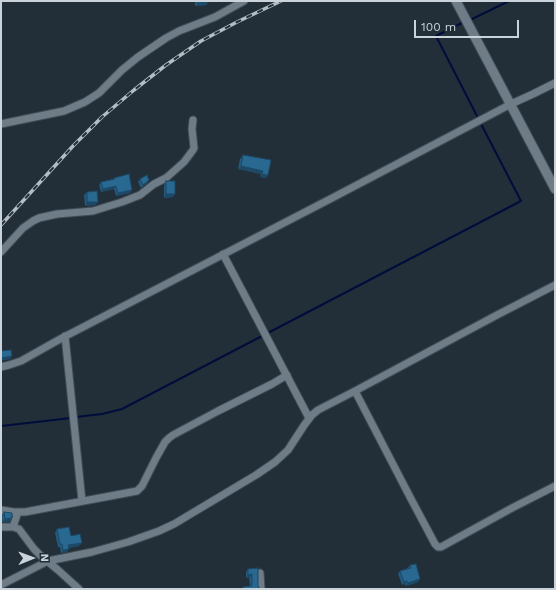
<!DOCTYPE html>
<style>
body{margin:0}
#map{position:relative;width:556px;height:590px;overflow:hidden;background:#222f39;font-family:"Work Sans",sans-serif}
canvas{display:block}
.frame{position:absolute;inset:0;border:2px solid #cbd3da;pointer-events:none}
.north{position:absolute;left:12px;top:538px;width:40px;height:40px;-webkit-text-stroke:3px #222f39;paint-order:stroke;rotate:89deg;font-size:11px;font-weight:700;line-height:16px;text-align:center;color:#cbd3da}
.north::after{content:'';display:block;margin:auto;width:14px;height:18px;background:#cbd3da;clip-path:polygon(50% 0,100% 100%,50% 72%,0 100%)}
.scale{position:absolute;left:414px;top:20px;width:105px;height:18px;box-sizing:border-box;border:2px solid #cbd3da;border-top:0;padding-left:5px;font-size:12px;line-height:14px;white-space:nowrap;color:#cbd3da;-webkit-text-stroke:3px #222f39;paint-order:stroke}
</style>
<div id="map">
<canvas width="556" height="590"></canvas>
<div class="frame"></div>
<div class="north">N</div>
<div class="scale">100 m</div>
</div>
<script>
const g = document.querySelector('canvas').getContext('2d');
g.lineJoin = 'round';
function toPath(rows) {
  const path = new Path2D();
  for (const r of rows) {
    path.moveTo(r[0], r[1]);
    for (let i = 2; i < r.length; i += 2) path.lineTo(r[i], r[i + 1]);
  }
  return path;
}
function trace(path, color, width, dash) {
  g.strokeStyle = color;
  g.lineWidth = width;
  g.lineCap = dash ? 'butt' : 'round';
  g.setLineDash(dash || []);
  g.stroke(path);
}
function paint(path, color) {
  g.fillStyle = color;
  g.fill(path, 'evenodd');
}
const stream = toPath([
 [468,21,509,1],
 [464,22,436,36,478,118],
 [76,417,102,414,122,409,521,201,480,122],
 [1,426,71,418]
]);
const street = toPath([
 [1,124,64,111,85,102,99,93,122,70,138,57,166,38,179,31,215,17,244,1],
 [1,252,23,228,33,221,39,218,57,214,93,211,122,202,140,195,154,184,166,178,184,162,193,150,194,148,192,129,193,120],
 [223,254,309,418],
 [65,336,82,501],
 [1,367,9,365,21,361,62,338,334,197,511,104,533,94,555,83],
 [355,391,410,497,435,544,438,547,441,547,512,508,555,486],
 [1,510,14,512,25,512,137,491,142,486,156,458,165,442,169,438,173,435,218,411,272,384,287,375],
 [1,527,13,527,19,529,34,549,41,556,58,570,79,589],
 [13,527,18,512],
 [260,573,261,589],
 [1,585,48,561,92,552,128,542,159,531,174,524,256,475,275,462,288,450,305,424,312,415,318,410,355,391,497,315,555,285]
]);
const secondary = toPath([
 [456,1,555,189]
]);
const rail = toPath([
 [1,225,73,146,102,117,134,90,166,65,201,41,237,22,281,1]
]);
const wall = toPath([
 [195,1,208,1,206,5,195,6],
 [243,155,268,175,266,178,260,177,261,174,238,169,240,159],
 [114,178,130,193,116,196,114,189,101,192,99,185,101,182,113,179],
 [140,179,149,180,147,183,141,188,138,182],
 [166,181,173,197,164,198,164,185],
 [87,192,98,202,95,205,85,206,84,195],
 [4,512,12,518,9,522,2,522,2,515],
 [57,529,71,536,79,546,69,548,67,552,61,553,60,547,58,547,55,533],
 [410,565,418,582,406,586,405,584,402,585,398,574,400,571,408,568],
 [248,569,258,586,260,589,242,589,243,587,250,586,249,578,246,578,246,572]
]);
const shadedWall = toPath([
 [208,2,206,5,195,6,198,3],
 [241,166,263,171,261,174,238,169],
 [262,174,268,175,266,178,260,177],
 [149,180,147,183,141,188,143,185],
 [116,186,114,189,101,192,103,189],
 [132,190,130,193,116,196,118,193],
 [166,194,175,194,173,197,164,198],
 [87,202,98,202,95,205,85,206],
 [12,356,10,359,1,361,1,358],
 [12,518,9,522,2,522,5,519],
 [82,543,79,546,66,549,68,545],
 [69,549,67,552,61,553,63,550],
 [252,574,249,578,246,578,248,575],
 [420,579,418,582,406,586,408,583],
 [407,581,405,584,402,585,404,582]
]);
const building = toPath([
 [198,1,208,1,208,2,198,3,198,1],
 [243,155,271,160,268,175,262,174,263,171,241,166,243,155],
 [129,174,132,190,118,193,116,186,103,189,101,182,115,179,114,178,129,174],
 [147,175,149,180,143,185,140,179,147,175],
 [166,181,175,181,175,194,166,194,166,181],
 [97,191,98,202,87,202,87,192,97,191],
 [11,350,12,356,1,358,1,351,11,350],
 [4,512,12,513,12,518,5,519,4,512],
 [69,527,71,536,80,534,82,543,68,545,69,549,63,550,62,544,60,544,57,529,69,527],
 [416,564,420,579,408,583,407,581,404,582,400,571,411,568,410,565,416,564],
 [258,568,258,586,260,589,244,589,243,587,252,586,252,574,248,575,248,569,258,568]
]);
trace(stream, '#000d3b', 2);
trace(street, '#414c54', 9);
trace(secondary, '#414c54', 11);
trace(street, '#6d7c87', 7);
trace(secondary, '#6d7c87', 9);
trace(rail, '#b4bdc4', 3.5);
trace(rail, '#222f39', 2, [6]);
paint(wall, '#23597d');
paint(shadedWall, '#1d4966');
paint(building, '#296891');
trace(building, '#1d4966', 1);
</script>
